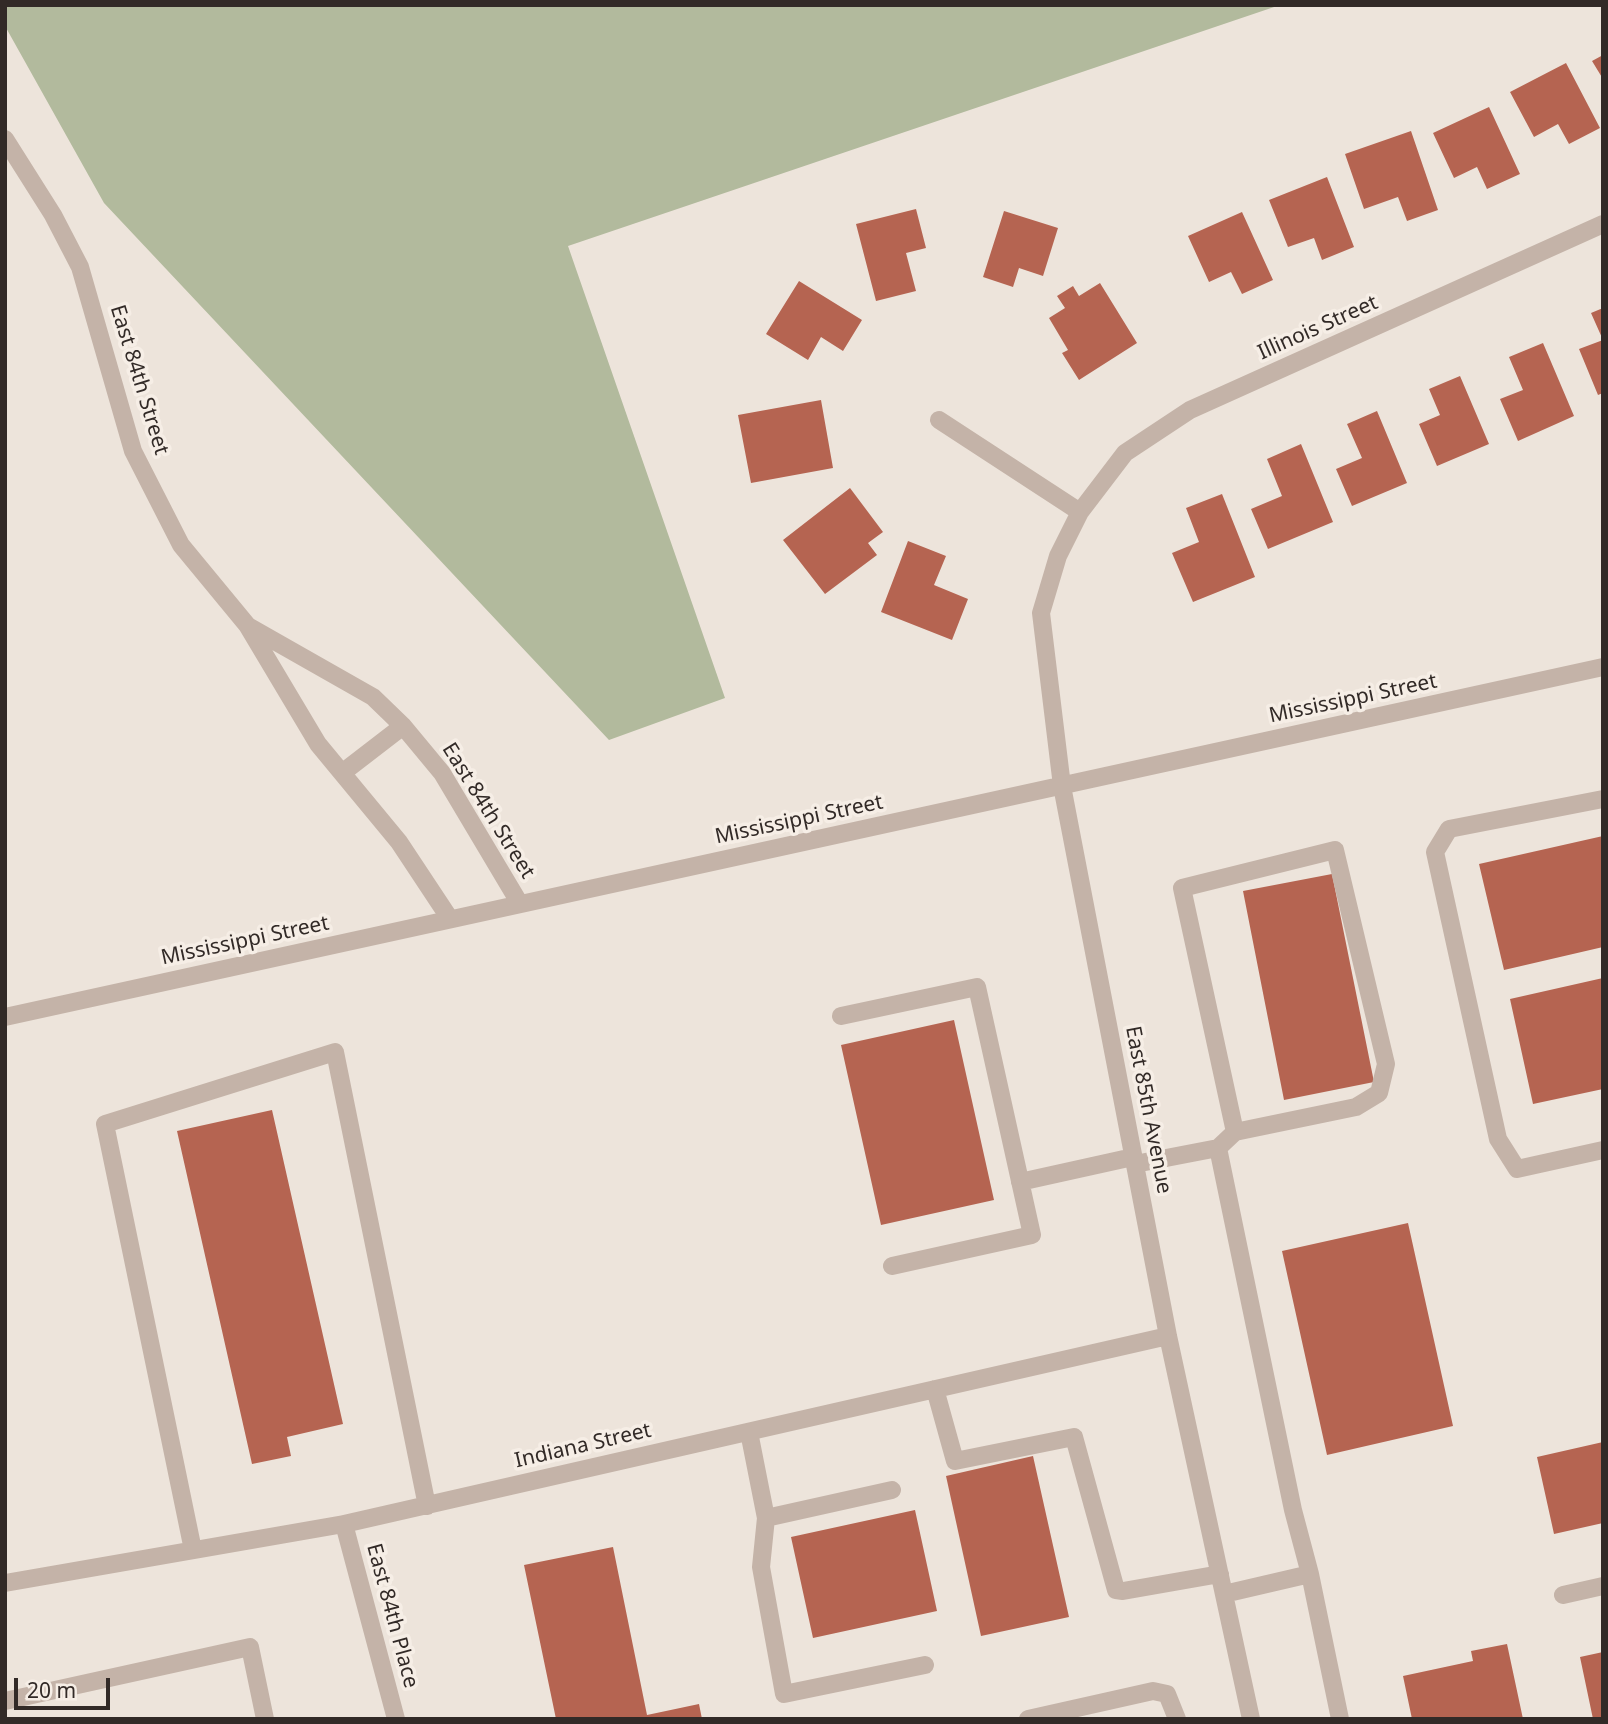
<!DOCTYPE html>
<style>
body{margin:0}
#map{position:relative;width:1608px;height:1724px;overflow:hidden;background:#ede4db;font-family:"Noto Sans",sans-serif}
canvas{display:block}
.frame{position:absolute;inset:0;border:7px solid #322a27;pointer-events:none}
.scale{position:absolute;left:14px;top:1678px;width:96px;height:32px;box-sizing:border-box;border:4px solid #322a27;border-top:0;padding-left:9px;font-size:21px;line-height:24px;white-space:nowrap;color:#322a27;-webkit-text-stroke:5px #f6eee6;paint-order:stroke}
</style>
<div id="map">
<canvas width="1608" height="1724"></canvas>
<div class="frame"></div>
<div class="scale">20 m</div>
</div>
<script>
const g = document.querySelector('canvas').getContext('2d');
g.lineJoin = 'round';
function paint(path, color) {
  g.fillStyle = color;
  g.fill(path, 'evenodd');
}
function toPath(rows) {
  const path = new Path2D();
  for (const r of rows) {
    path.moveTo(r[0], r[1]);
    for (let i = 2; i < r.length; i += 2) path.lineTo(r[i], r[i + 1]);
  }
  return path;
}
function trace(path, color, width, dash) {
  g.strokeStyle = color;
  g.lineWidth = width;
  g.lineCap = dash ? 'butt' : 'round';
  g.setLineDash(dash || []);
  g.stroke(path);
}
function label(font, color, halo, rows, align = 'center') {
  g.font = font + ' "Noto Sans",sans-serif';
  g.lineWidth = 7;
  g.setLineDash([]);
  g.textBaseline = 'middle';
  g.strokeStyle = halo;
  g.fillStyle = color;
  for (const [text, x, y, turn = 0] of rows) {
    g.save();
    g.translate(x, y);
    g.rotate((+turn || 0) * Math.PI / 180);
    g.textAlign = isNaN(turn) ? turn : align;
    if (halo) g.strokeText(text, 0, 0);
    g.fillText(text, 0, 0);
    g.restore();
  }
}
const green = toPath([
 [5,5,1280,5,568,246,725,698,609,740,104,203,5,26]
]);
const building = toPath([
 [1603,55,1603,79,1592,61],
 [1566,63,1600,128,1569,144,1558,124,1534,137,1510,92],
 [1489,107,1520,174,1487,189,1477,167,1454,178,1433,133],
 [1411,131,1438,210,1407,221,1398,197,1364,209,1345,154],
 [1327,177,1354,247,1322,260,1314,238,1288,247,1269,200],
 [916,209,926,248,906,253,916,291,876,301,856,224],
 [1004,211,1058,228,1043,276,1019,268,1013,287,983,277],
 [1242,212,1273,280,1242,294,1231,272,1209,282,1188,236],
 [799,281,862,320,843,351,821,337,808,360,766,334],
 [1100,283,1137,343,1079,380,1062,353,1068,350,1049,318,1065,308,1057,296,1073,286,1079,296],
 [1603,308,1603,393,1598,395,1579,349,1603,340,1591,313],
 [1543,343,1574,416,1518,441,1500,399,1523,390,1509,357],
 [1460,376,1489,444,1437,466,1419,424,1440,415,1429,389],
 [821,400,833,468,751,483,738,415],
 [1377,411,1407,483,1352,506,1336,469,1362,458,1347,424],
 [1301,444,1333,522,1268,549,1251,509,1282,496,1267,459],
 [850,488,883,532,868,543,877,555,825,594,783,540],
 [1222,494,1255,577,1193,602,1172,553,1199,542,1186,508],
 [908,541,946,556,934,585,968,599,952,640,881,612],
 [1603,836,1603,947,1504,970,1479,864],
 [1332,874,1374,1082,1284,1100,1243,891],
 [1603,978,1603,1089,1533,1104,1510,999],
 [954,1020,994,1200,881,1225,841,1045],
 [272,1110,343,1424,287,1437,291,1456,252,1464,177,1131],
 [1408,1223,1453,1426,1327,1455,1282,1251],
 [1603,1442,1603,1523,1554,1534,1537,1457],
 [1033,1456,1069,1617,981,1636,946,1476],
 [915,1510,937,1611,813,1638,791,1537],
 [613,1547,647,1715,699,1704,702,1719,556,1719,524,1565],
 [1507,1644,1523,1719,1412,1719,1403,1676,1473,1661,1471,1651],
 [1603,1652,1603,1719,1593,1719,1580,1657]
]);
const minor = toPath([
 [5,139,53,215,80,267,133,451,181,545,247,625,318,744,399,842,450,919],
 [939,420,1080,512],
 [248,626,373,697,403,726,442,773,520,904],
 [342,773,403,726],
 [1603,799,1449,829,1435,852,1498,1139,1517,1169,1603,1150],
 [841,1016,977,987,1032,1235,892,1266],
 [5,1017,1603,667],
 [1235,1132,1182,888,1335,850,1386,1064,1379,1093,1356,1107,1235,1132,1218,1148,1293,1510,1310,1574,1340,1719],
 [1135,1164,1218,1148],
 [1020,1182,1133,1157],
 [935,1389,955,1461,1074,1437,1116,1590,1123,1591,1220,1574],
 [749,1432,766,1518,761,1567,784,1694,925,1665],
 [766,1518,892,1490],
 [344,1524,396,1719],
 [193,1550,105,1124,335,1052,427,1506],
 [5,1583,344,1524,1168,1336],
 [1224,1594,1310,1574],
 [1563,1595,1603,1586],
 [5,1701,250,1647,265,1719],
 [1028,1719,1153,1691,1167,1694,1177,1719],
 [1251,1719,1168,1336,1062,786,1041,613,1058,556,1080,512,1125,453,1190,410,1603,224]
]);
const streetNames = [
 ["Illinois Street",1318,328,-24],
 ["East 84th Street",139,380,73],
 ["Mississippi Street",1353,699,-12],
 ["East 84th Street",488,811,58],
 ["Mississippi Street",799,820,-12],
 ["Mississippi Street",245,941,-12],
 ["East 85th Avenue",1148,1110,79],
 ["Indiana Street",583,1446,-13],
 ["East 84th Place",392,1616,75]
];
paint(green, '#b2ba9d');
paint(building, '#b56451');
trace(minor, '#c4b3a8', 18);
label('21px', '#322a27', '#f6eee6', streetNames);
</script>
